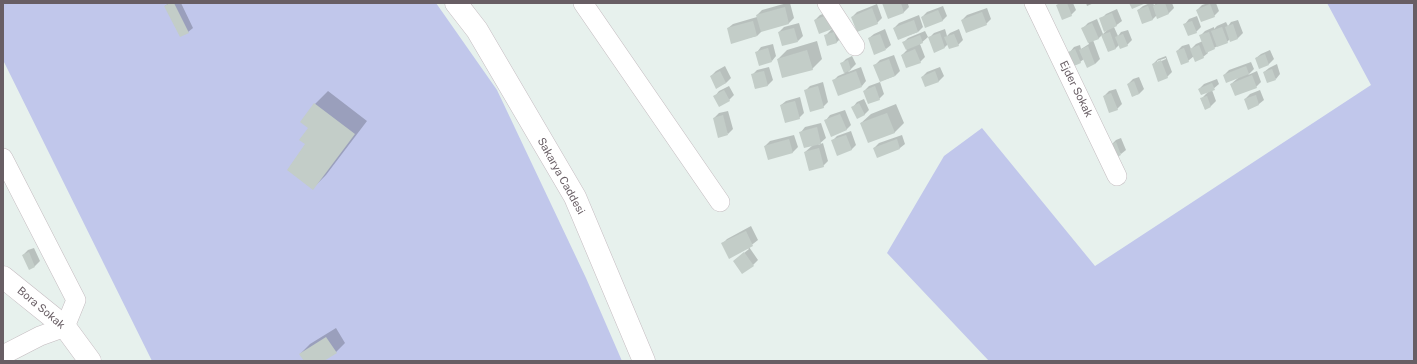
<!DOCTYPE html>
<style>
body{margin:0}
#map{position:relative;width:1417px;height:364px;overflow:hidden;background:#e7f1ed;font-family:"Public Sans",sans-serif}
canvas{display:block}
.frame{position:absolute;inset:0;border:4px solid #685e64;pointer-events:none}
</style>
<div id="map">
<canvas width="1417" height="364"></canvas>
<div class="frame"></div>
</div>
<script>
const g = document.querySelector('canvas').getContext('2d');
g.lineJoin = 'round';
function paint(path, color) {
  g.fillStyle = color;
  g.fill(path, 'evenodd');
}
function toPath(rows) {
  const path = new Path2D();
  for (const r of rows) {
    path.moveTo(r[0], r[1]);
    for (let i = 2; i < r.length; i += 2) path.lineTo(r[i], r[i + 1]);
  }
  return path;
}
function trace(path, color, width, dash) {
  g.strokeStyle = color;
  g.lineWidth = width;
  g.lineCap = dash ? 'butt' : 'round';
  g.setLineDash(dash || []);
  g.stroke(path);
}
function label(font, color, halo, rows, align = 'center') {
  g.font = font + ' "Public Sans",sans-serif';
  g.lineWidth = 3;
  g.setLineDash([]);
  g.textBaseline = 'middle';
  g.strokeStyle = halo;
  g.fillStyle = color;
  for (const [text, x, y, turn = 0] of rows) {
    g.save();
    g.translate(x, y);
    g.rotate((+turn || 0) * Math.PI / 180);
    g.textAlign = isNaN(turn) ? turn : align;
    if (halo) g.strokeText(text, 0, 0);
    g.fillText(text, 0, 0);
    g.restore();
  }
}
const green = toPath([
 [3,3,436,3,497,90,586,278,622,361,152,361,3,60],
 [1327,3,1414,3,1414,361,989,361,887,253,944,156,982,128,1095,266,1371,85]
]);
const shadow = toPath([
 [169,3,181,3,193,28,188,32,165,6],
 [787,3,790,3,794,18,789,23,762,31,757,36,732,42,728,28,733,24,757,17,757,15,762,10],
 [883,3,911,3,908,4,909,7,904,12,889,18],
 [1060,3,1073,3,1076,10,1071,15,1057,5],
 [1086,3,1094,3,1087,6],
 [1150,3,1153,3,1154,5,1157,3,1172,3,1174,8,1169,13,1158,18,1157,15,1153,19,1143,23,1138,10,1143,6],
 [1208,3,1216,3,1219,11,1214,16,1197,10,1202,5],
 [877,4,882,18,877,23,852,17,857,12],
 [943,6,947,16,942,21,922,17,927,12],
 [987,8,991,19,986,24,962,20,967,15],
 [1117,9,1122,21,1114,27,1118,36,1121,32,1128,30,1132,40,1127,45,1119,45,1116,48,1108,51,1102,35,1098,39,1093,40,1100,59,1095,64,1084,59,1080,62,1070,52,1074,47,1080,45,1081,49,1089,44,1083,28,1088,23,1097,19,1103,34,1109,28,1101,19,1106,14],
 [835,10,840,23,832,30,839,28,842,37,837,42,828,45,825,36,832,29,815,20,820,15],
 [919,15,923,27,918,32,898,39,894,28,899,23],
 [1197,16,1201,27,1196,32,1185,24,1189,19],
 [1238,20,1243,33,1238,38,1230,39,1227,42,1207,51,1208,53,1203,57,1194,56,1188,61,1177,51,1182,46,1189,44,1191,49,1196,44,1203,41,1200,36,1205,31,1214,27,1214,29,1217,26,1226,22,1228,26,1231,22],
 [799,23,803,36,798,41,779,32,784,27],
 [885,29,891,45,886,49,869,38,874,34],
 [945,29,947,36,950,33,959,29,963,40,958,45,948,44,945,47,934,51,929,38,934,33],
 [925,31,928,37,920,44,925,57,920,62,902,55,907,50,904,42,908,38],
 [817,41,822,59,812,69,778,59,787,50],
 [773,44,776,56,772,61,757,52,761,47],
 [1270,50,1274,59,1269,64,1260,67,1256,58,1261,54],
 [894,55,900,71,895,76,881,81,875,65,880,60],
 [852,56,856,64,848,72,861,67,866,81,862,86,833,81,838,76,845,73,841,64,846,59],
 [1166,56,1172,72,1167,77,1153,64,1158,59],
 [1166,58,1166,59,1157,63,1157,61],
 [1251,62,1254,69,1248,75,1257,71,1261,82,1256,87,1231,84,1238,78,1224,75,1229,70],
 [1277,64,1280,74,1276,79,1264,72,1269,68],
 [725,66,731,78,726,83,717,87,711,76,716,71],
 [769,67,773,80,768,85,755,88,752,75,757,70],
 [940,67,944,76,939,81,926,86,922,77,927,72],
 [1139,77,1144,89,1139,94,1132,96,1128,84,1133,79],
 [1217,79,1219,84,1212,90,1216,101,1211,106,1205,109,1201,99,1209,91,1199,89,1204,84],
 [823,82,828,102,823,107,805,91,810,86],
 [880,82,884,94,879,99,864,91,869,86],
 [729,86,734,95,729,100,715,96,719,91],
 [1116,89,1122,104,1117,109,1104,96,1109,91],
 [1260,90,1264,100,1259,104,1248,108,1245,99,1250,94],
 [328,91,367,121,326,175,313,188,307,144,315,104],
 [800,97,804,113,799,118,781,105,786,101],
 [864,99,869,110,864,115,853,107,857,102],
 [896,104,904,123,894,133,861,123,871,114],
 [845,110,851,125,846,130,826,120,830,115],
 [728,111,733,129,728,134,714,118,719,113],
 [821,123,826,138,818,145,823,143,828,161,823,166,805,152,813,145,801,132,805,127],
 [851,131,856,145,851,150,832,141,837,136],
 [794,135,798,147,793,152,769,159,765,146,770,141],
 [902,135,905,144,900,148,874,148,879,143],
 [1121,138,1126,150,1121,154,1111,145,1116,140],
 [751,226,758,240,749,247,758,260,753,265,734,261,749,249,748,248,722,244,727,239],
 [34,248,40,261,35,266,29,268,23,255,28,250],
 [336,328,345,343,336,352,322,361,305,361,300,354,310,344]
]);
const building = toPath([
 [170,3,174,3,189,33,180,37,164,6],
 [882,3,901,3,904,13,888,19],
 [1062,3,1067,3,1072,16,1062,20,1056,5],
 [1129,3,1146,3,1132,9],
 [1160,3,1165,3,1169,14,1157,19,1153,6],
 [1210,4,1215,17,1201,22,1196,10],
 [1148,6,1153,20,1142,24,1137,10],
 [785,7,789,24,761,32,756,15],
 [872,8,878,24,857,32,851,17],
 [938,10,943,21,925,28,921,17],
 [982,12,987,25,966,33,961,20],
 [1112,13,1117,26,1104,32,1099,18],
 [830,14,835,28,819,34,814,20],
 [914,20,918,32,898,40,893,28],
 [753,21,757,36,731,44,727,28],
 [1192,21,1197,33,1188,36,1183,24],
 [1092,23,1099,39,1088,43,1081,28],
 [1233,24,1238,39,1230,42,1225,27],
 [1222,27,1228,43,1217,47,1211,31],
 [794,28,798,42,782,46,778,32],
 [834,32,837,43,827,46,824,35],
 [1110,32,1116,49,1108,52,1101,35],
 [1209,32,1215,49,1206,53,1199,35],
 [940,33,945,48,934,53,928,37],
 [880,34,886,50,874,55,868,38],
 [954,34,959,46,949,49,944,37],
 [1123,34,1128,46,1120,49,1115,37],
 [920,35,923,43,906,50,902,42],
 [1199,45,1204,58,1195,62,1190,49],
 [1088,46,1095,64,1087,68,1079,50],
 [768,48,772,62,759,66,755,52],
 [1184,48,1189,62,1181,65,1176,51],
 [915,49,921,63,906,68,901,55],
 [1075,49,1081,63,1074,66,1068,52],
 [807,50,813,70,782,78,777,59],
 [1265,54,1269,65,1259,69,1255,58],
 [889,59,895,76,880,82,873,65],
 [848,60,851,70,844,73,840,63],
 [1161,60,1168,78,1158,82,1152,64],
 [1246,66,1249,74,1226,83,1223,75],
 [1272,69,1276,80,1267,83,1263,72],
 [720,71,726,83,716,89,710,76],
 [764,71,768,86,755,89,751,74],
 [856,71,862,87,838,96,832,80],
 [935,71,939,82,925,87,921,77],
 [1252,75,1257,88,1235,96,1230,84],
 [1134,81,1139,94,1132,97,1127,84],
 [1212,83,1215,90,1201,95,1198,89],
 [818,86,824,108,810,112,804,90],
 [875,86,880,100,868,104,863,91],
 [724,90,730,101,719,107,713,96],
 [1111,93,1118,110,1109,113,1103,96],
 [1256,95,1259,105,1248,110,1244,99],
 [1207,96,1211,107,1205,110,1200,98],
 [795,101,800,119,785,123,780,105],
 [314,103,355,134,313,190,287,170,305,144,299,140,308,128,300,122],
 [859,103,865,115,857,119,851,107],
 [887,113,895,133,868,143,860,123],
 [840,114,847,130,831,137,824,120],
 [723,115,728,135,718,138,713,118],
 [817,127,821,144,804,148,799,132],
 [846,135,852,150,837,156,831,140],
 [789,139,793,153,768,160,764,146],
 [897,139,900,149,877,158,873,148],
 [1116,142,1121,155,1115,158,1110,145],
 [819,148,824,167,809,171,804,152],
 [746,231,753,246,729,259,721,243],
 [29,252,35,267,29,270,22,255],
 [744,252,754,266,742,274,733,261],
 [326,337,337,353,324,361,304,361,299,354]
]);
const street = toPath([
 [583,3,720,202],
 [827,3,855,46],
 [1034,3,1117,176],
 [3,158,76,300,65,327,40,336,3,355]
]);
const secondary = toPath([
 [456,3,477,30,575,197,644,361],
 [3,277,65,327,90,361]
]);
const streetNames = [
 ["Ejder Sokak",1076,89,64],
 ["Sakarya Caddesi",561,176,61],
 ["Bora Sokak",41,308,40]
];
paint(green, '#c1c7eb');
paint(shadow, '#0003');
paint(building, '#c3cdc8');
trace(street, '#c3bbbf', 20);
trace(secondary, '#c5bcc1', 23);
trace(street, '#fff', 19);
trace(secondary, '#fff', 22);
label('11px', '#685e64', '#fff', streetNames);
</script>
